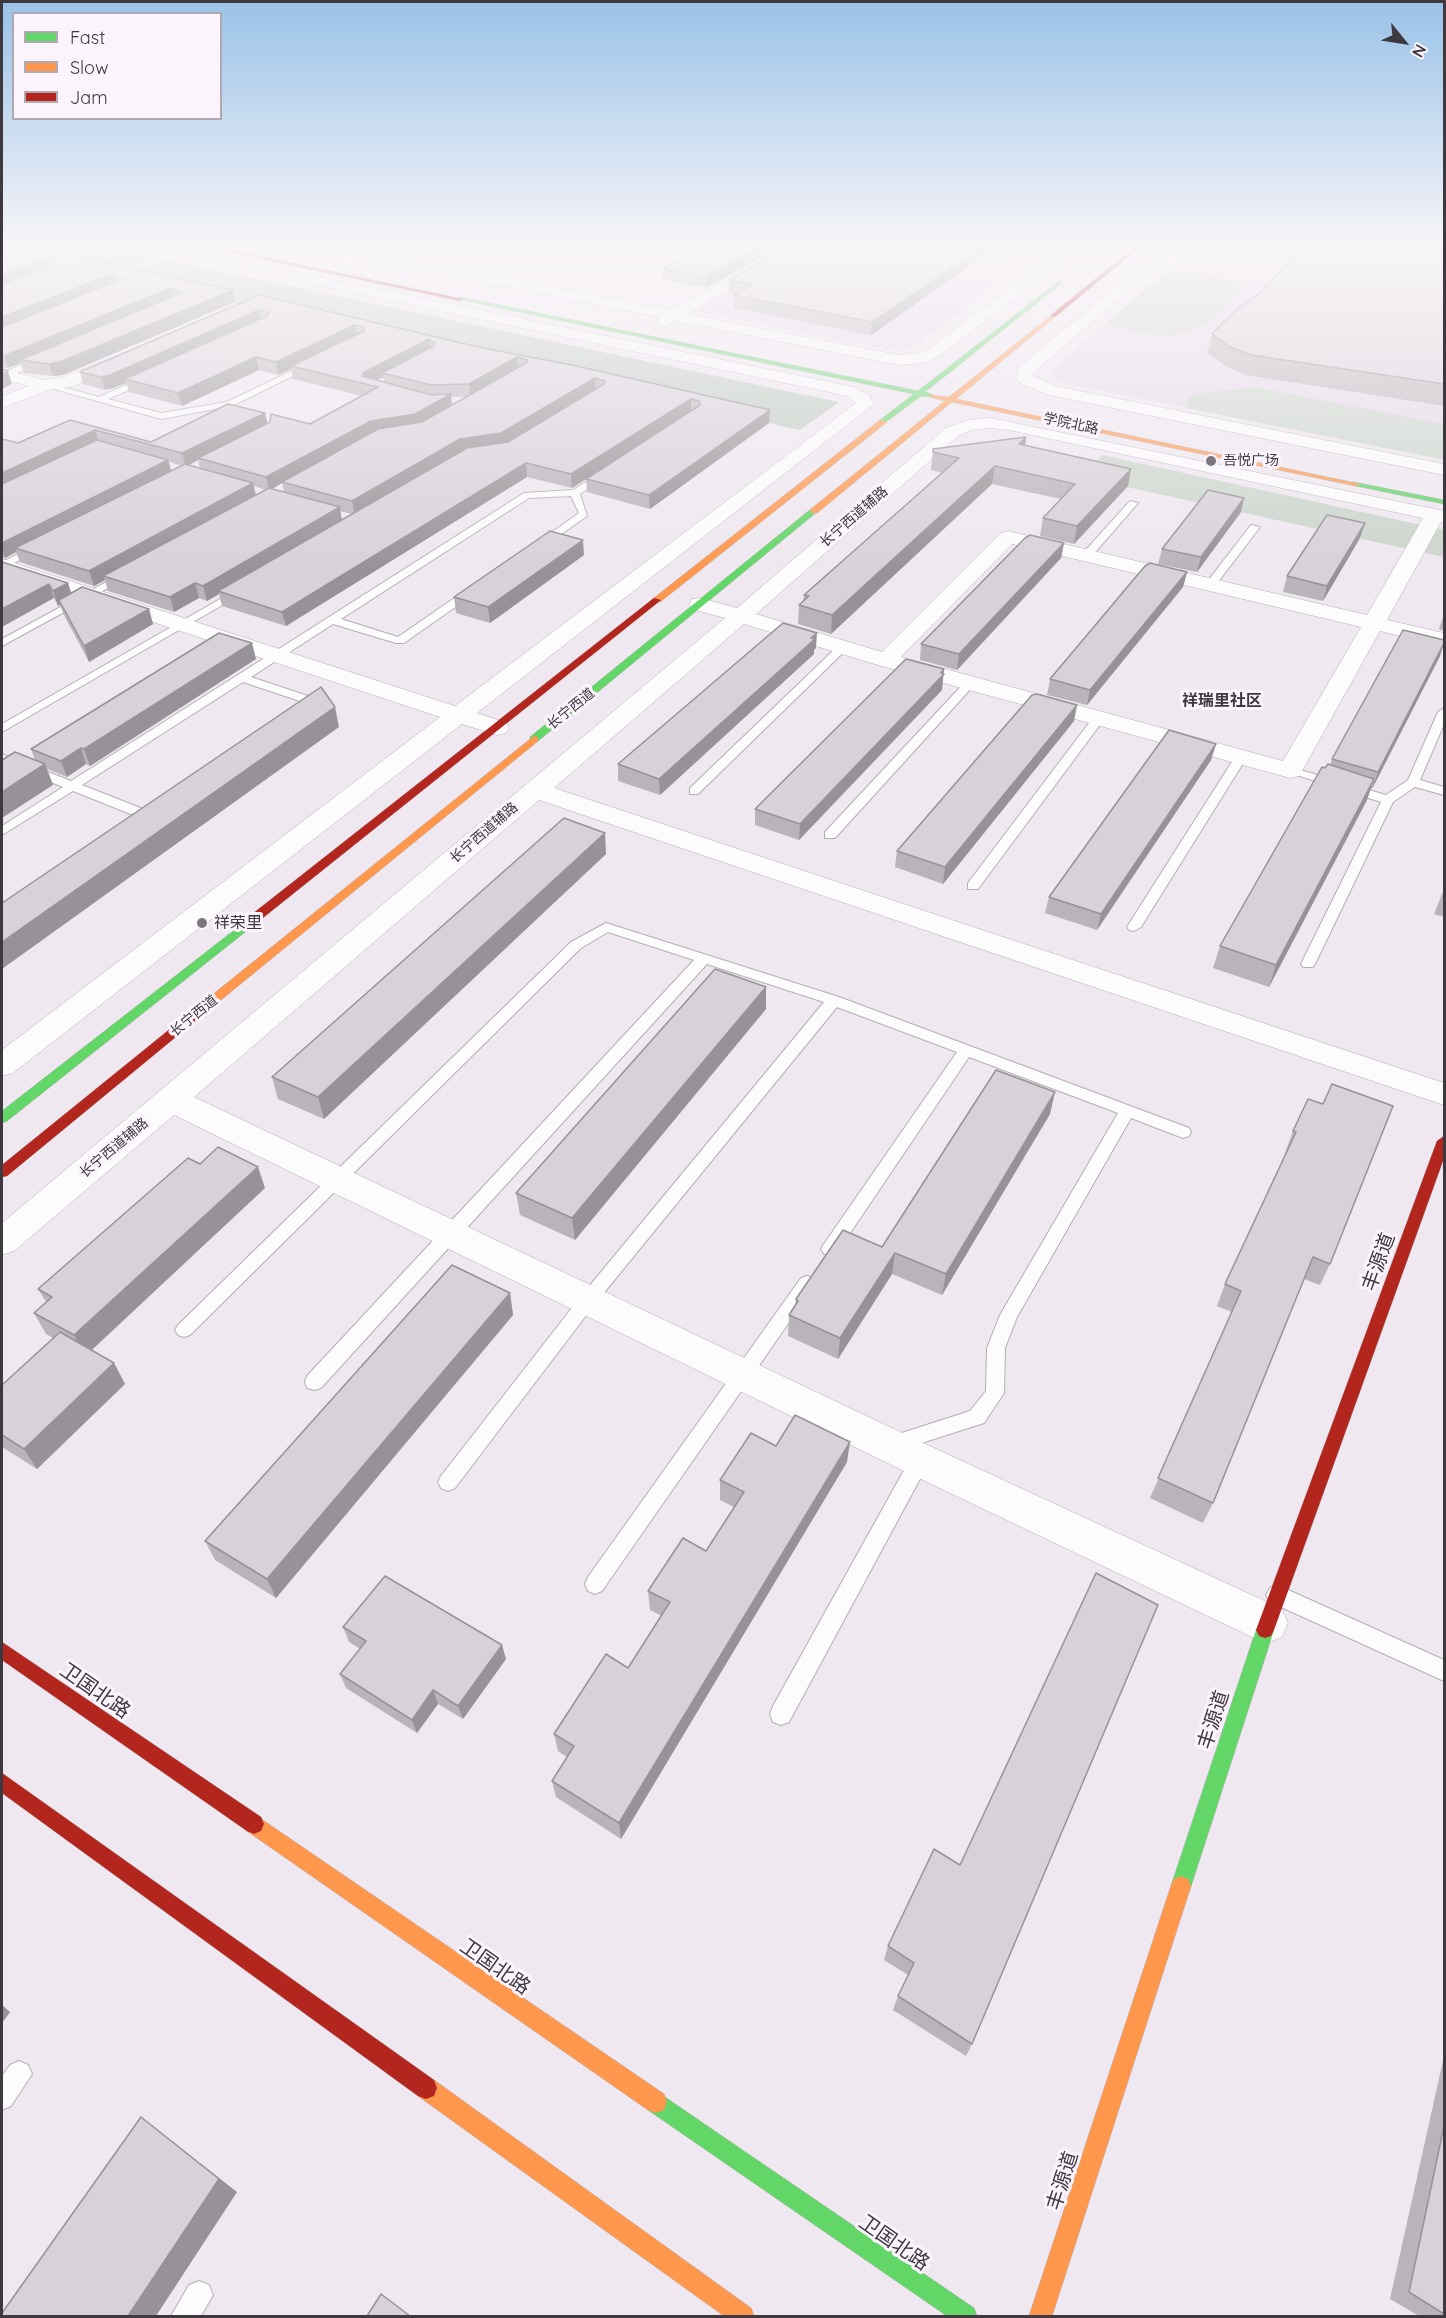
<!DOCTYPE html>
<meta charset="utf-8">
<style>
body{margin:0}
#map{position:relative;width:1446px;height:2318px;overflow:hidden;background:#efe8f0;font-family:Quicksand,sans-serif}
canvas{display:block}
.frame{position:absolute;inset:0;border:3px solid #3e393f;pointer-events:none}
.legend{position:absolute;left:12px;top:12px;width:210px;height:108px;box-sizing:border-box;background:#fcf4fd;border:2px solid #b0a9b1;margin:0;padding:8px 10px;list-style:none;font-size:18px;color:#3e393f}
.legend li{display:flex;align-items:center;gap:12px;height:30px}
.legend b{width:30px;border:2px solid #b0a9b1}
.north{position:absolute;left:1374px;top:12px;width:60px;height:60px;-webkit-text-stroke:4px #fcf4fd;paint-order:stroke;rotate:120deg;font-size:16px;font-weight:700;line-height:24px;text-align:center;color:#3e393f}
.north::after{content:'';display:block;margin:auto;width:21px;height:27px;background:#3e393f;clip-path:polygon(50% 0,100% 100%,50% 72%,0 100%)}
</style>
<div id="map">
<canvas width="1446" height="2318"></canvas>
<div class="frame"></div>
<ul class="legend">
<li><b style="height:8px;background:#63d668"></b>Fast</li>
<li><b style="height:8px;background:#ff974d"></b>Slow</li>
<li><b style="height:8px;background:#b3261e"></b>Jam</li>
</ul>
<div class="north">N</div>
</div>
<script>
const g = document.querySelector('canvas').getContext('2d');
g.lineJoin = 'round';
function paint(path, color) {
  g.fillStyle = color;
  g.fill(path, 'evenodd');
}
function toPath(rows) {
  const path = new Path2D();
  for (const r of rows) {
    path.moveTo(r[0], r[1]);
    for (let i = 2; i < r.length; i += 2) path.lineTo(r[i], r[i + 1]);
  }
  return path;
}
function trace(path, color, width, dash) {
  g.strokeStyle = color;
  g.lineWidth = width;
  g.lineCap = dash ? 'butt' : 'round';
  g.setLineDash(dash || []);
  g.stroke(path);
}
function label(font, color, halo, rows, align = 'center') {
  g.font = font + ' Quicksand,"Noto Sans SC",sans-serif';
  g.lineWidth = 6;
  g.setLineDash([]);
  g.textBaseline = 'middle';
  g.strokeStyle = halo;
  g.fillStyle = color;
  for (const [text, x, y, turn = 0] of rows) {
    g.save();
    g.translate(x, y);
    g.rotate((+turn || 0) * Math.PI / 180);
    g.textAlign = isNaN(turn) ? turn : align;
    if (halo) g.strokeText(text, 0, 0);
    g.fillText(text, 0, 0);
    g.restore();
  }
}
const built = toPath([
 [800,246,1049,246,904,353,689,310],
 [1197,246,1444,246,1444,460,1059,382,1051,371]
]);
const green = toPath([
 [1169,270,1238,281,1247,285,1210,323,1171,337,1104,325],
 [1254,387,1444,424,1444,460,1191,409,1186,406,1189,398,1198,394],
 [1102,455,1444,530,1444,557,1082,477]
]);
const forest = toPath([
 [49,246,101,246,839,402,800,430,24,255]
]);
const lane = toPath([
 [41,357,48,359,8,377,2,376,2,373,41,357],
 [308,363,315,365,232,406,161,419,40,385,44,382,99,397,147,376,150,381,108,399,161,413,227,402,308,363],
 [600,473,608,475,580,494,587,516,543,547,534,545,579,513,571,496,529,498,341,619,398,637,469,588,477,588,477,592,404,643,396,643,333,624,251,677,317,699,317,703,307,710,299,710,297,707,303,702,243,682,82,785,148,811,148,817,138,817,73,791,2,835,2,826,63,787,2,762,2,754,71,781,524,493,573,490,600,473],
 [1130,501,1138,503,1091,557,1083,557,1083,553,1130,501],
 [1251,525,1260,527,1215,586,1207,586,1207,582,1251,525],
 [38,544,43,547,42,549,2,569,2,562,38,544],
 [121,574,130,576,2,646,2,639,121,574],
 [241,587,245,588,245,592,2,732,2,724,241,587],
 [839,645,849,647,698,794,690,794,690,788,839,645],
 [966,681,976,683,835,838,825,838,825,832,966,681],
 [1444,708,1444,724,1420,780,1444,787,1444,795,1415,787,1393,802,1315,964,1313,967,1303,967,1301,964,1381,802,1284,771,1290,767,1386,795,1408,780,1438,712,1444,708],
 [1099,714,1105,718,978,889,968,889,968,883,1095,715,1099,714],
 [1241,753,1247,757,1141,927,1134,931,1129,930,1127,927,1235,757,1241,753],
 [606,923,839,997,1189,1128,1191,1132,1189,1136,1183,1138,1131,1118,1017,1317,1005,1348,1004,1393,984,1423,890,1453,883,1451,880,1445,883,1439,970,1411,986,1391,987,1348,1000,1315,1118,1113,969,1057,836,1254,824,1254,821,1249,824,1244,957,1052,837,1007,594,1305,455,1488,448,1491,441,1488,438,1482,441,1476,582,1295,824,1002,707,964,321,1388,314,1390,307,1388,305,1382,307,1376,694,960,608,932,581,948,190,1335,184,1337,178,1335,175,1330,178,1325,571,942,606,923],
 [807,1276,813,1278,816,1283,813,1288,602,1591,595,1594,588,1591,585,1584,588,1577,801,1278,807,1276],
 [920,1451,927,1454,930,1460,927,1466,789,1722,781,1725,773,1722,770,1714,773,1706,913,1454,920,1451],
 [1277,1585,1444,1660,1444,1681,1270,1602,1266,1595,1270,1588,1277,1585],
 [19,2061,28,2065,32,2074,11,2106,2,2110,2,2076,10,2065,19,2061],
 [199,2281,209,2285,213,2295,201,2316,171,2316,189,2285,199,2281]
]);
const street = toPath([
 [142,246,168,246,854,387,869,395,874,404,477,713,506,723,509,728,506,733,497,735,462,724,13,1073,2,1076,2,1050,440,717,2,572,2,559,455,706,856,403,848,396,149,250,142,246],
 [315,246,342,246,671,310,786,246,803,246,688,314,898,355,920,353,929,349,1066,246,1082,246,941,355,924,363,898,365,676,321,664,326,656,321,659,317,322,250,315,246],
 [1165,246,1180,246,1034,372,1033,376,1054,386,1444,464,1444,475,1049,395,1018,382,1016,378,1020,366,1165,246],
 [121,354,127,356,129,359,127,362,74,386,48,390,2,408,2,397,28,386,2,379,2,369,44,380,64,377,121,354],
 [990,418,1444,511,1444,523,1441,522,1387,620,1444,633,1444,647,1380,631,1302,771,1299,776,1290,778,878,665,744,624,554,788,1444,1083,1444,1105,539,800,194,1097,934,1448,1282,1609,1288,1623,1282,1637,1267,1643,1252,1637,906,1472,174,1115,14,1251,2,1255,2,1223,725,618,692,609,689,604,692,599,700,598,737,608,946,428,968,420,990,418],
 [990,428,1009,430,1423,518,1367,615,1008,531,1001,533,882,652,756,614,958,436,971,430,990,428],
 [1012,544,1361,627,1283,761,901,657,1012,544]
]);
const fast = toPath([
 [1060,280,1062,283,925,392,934,395,934,397,921,396,883,424,880,424,880,420,914,394,457,299,460,297,918,391,1060,280],
 [1353,482,1444,500,1444,504,1356,486,1352,484,1353,482],
 [811,509,818,511,538,741,530,741,530,737,811,509],
 [255,914,261,918,259,921,7,1121,2,1123,2,1111,255,914],
 [1265,1622,1271,1624,1274,1630,1191,1886,1188,1893,1181,1896,1174,1893,1171,1886,1256,1630,1259,1624,1265,1622],
 [656,2091,974,2308,977,2316,947,2316,648,2110,645,2102,648,2094,656,2091]
]);
const slow = toPath([
 [1053,314,1055,317,956,399,1360,484,1356,486,952,402,817,513,811,513,811,509,945,401,930,397,930,395,949,397,1053,314],
 [880,420,887,422,660,602,654,602,654,598,880,420],
 [534,736,538,737,538,741,194,1022,186,1022,184,1019,186,1016,534,736],
 [254,1814,664,2094,667,2102,664,2110,656,2113,648,2110,247,1831,244,1824,247,1817,254,1814],
 [1181,1876,1188,1879,1191,1886,1052,2316,1029,2316,1171,1886,1174,1879,1181,1876],
 [426,2077,434,2080,751,2308,754,2316,724,2316,418,2096,415,2088,418,2080,426,2077]
]);
const jam = toPath([
 [201,246,211,246,463,299,460,301,201,246],
 [1136,246,1142,246,1055,317,1051,317,1051,315,1136,246],
 [654,598,661,600,259,921,251,921,251,915,654,598],
 [190,1015,194,1016,196,1019,194,1022,7,1176,2,1177,2,1165,186,1016,190,1015],
 [1444,1136,1444,1158,1274,1630,1271,1636,1265,1638,1259,1636,1256,1630,1437,1141,1444,1136],
 [2,1642,261,1817,264,1824,261,1831,254,1834,247,1831,2,1660,2,1642],
 [2,1773,434,2080,437,2088,434,2096,426,2099,418,2096,2,1793,2,1773]
]);
const wall = toPath([
 [2,246,233,290,235,302,63,375,53,376,24,373,21,363,8,368,2,367],
 [704,246,782,246,706,288,663,280,663,268],
 [788,246,998,246,871,335,734,308,734,295,736,294,729,293,729,280],
 [1444,246,1444,406,1246,375,1226,366,1207,353,1212,334],
 [259,295,478,347,770,410,769,423,650,509,587,492,586,479,572,488,527,477,286,626,222,606,219,594,207,601,199,598,174,612,108,591,105,580,94,586,20,562,16,552,5,558,2,557,2,439,18,443,70,420,151,442,265,413,267,423,310,424,362,396,293,379,291,369,278,375,259,370,182,406,129,392,126,383,113,388,105,390,83,384,80,372],
 [383,377,384,382,376,380],
 [451,397,466,397,452,405],
 [198,460,200,469,188,465],
 [169,462,170,462,182,466,171,471],
 [282,483,284,492,272,489],
 [254,486,266,490,256,495],
 [340,511,352,514,342,520],
 [1026,437,1025,445,1128,486,1074,544,1040,536,1043,518,1061,499,992,484,831,634,798,624,799,605,803,601,804,595,943,473,931,470,933,449],
 [1241,512,1197,572,1158,564,1162,549],
 [1360,538,1323,601,1283,592,1287,576],
 [1064,543,1061,558,957,670,920,660,921,644],
 [584,555,490,623,456,613,454,597],
 [2,562,71,593,149,609,153,624,89,662,64,615,60,605,58,606,54,598],
 [1187,572,1183,587,1087,705,1047,695,1050,679],
 [1444,614,1444,631,1439,629],
 [816,648,814,650,814,654,660,795,618,781,618,764],
 [1440,656,1372,789,1371,788,1367,800,1269,987,1213,968,1220,946,1325,768,1330,765,1332,759],
 [256,659,90,766,86,764,67,777,47,769,53,785,35,760,31,749],
 [944,669,942,690,799,840,755,825,755,809],
 [1074,721,943,884,895,867,897,851],
 [1216,744,1211,760,1097,930,1045,913,1049,897],
 [606,854,324,1119,278,1099,272,1077],
 [1444,889,1444,917,1434,914],
 [766,1009,575,1240,520,1215,516,1193],
 [1308,1099,1330,1264,1320,1285,1304,1279,1213,1503,1203,1523,1150,1498,1232,1312,1217,1306,1225,1284,1286,1153,1285,1153,1293,1131],
 [1050,1114,942,1295,892,1274,838,1359,788,1336,789,1315,795,1306,796,1299,882,1247],
 [200,1164,265,1188,92,1350,114,1363,125,1384,37,1469,2,1447,2,1385,53,1338,46,1334,34,1313,46,1302,38,1289],
 [510,1293,513,1315,276,1598,215,1560,205,1541],
 [776,1446,847,1462,621,1839,556,1797,552,1781,567,1757,558,1751,554,1734,628,1668,662,1616,650,1610,648,1591,706,1551,734,1507,720,1500,720,1480],
 [343,1627,506,1659,463,1719,438,1704,417,1733,346,1688,340,1674,360,1649,349,1642],
 [960,1865,972,2044,966,2056,893,2010,898,1996,908,1975,884,1960,888,1946],
 [1444,2056,1444,2316,1419,2316,1390,2299]
]);
const shadedWall = toPath([
 [761,246,782,246,706,288,706,276],
 [983,246,998,246,871,335,872,322],
 [41,260,44,272,2,289,2,276],
 [113,274,117,286,2,331,2,317],
 [171,288,174,300,20,360,21,363,8,368,4,356],
 [233,290,235,302,63,375,53,376,49,364],
 [259,310,261,322,125,379,126,383,113,388,105,390,101,377],
 [355,325,357,337,291,366,291,369,278,375,276,362],
 [429,339,431,351,382,373,383,377,368,385,362,376,363,373],
 [256,357,259,370,182,406,178,393],
 [517,357,518,370,470,397,469,384],
 [8,371,12,384,2,389,2,374],
 [595,378,596,391,502,447,355,515,352,501,460,439],
 [451,394,452,407,417,427,282,482,282,483,269,491,266,477,371,421],
 [691,399,691,412,572,488,571,474],
 [770,410,769,423,650,509,649,495],
 [265,413,268,426,198,458,198,460,186,467,182,453],
 [95,430,99,443,2,489,2,473],
 [1026,437,1024,455,1019,444],
 [168,460,172,474,15,548,16,552,5,558,2,547,2,543],
 [526,463,527,477,286,626,282,612],
 [995,466,992,484,831,634,832,615],
 [1131,469,1128,486,1074,544,1077,526],
 [253,483,256,498,103,576,105,580,94,586,89,571],
 [1244,498,1241,512,1197,572,1201,557],
 [340,507,342,522,218,591,219,594,207,601,203,586],
 [1365,523,1360,538,1323,601,1327,586],
 [583,540,584,555,490,623,488,607],
 [1064,543,1061,558,957,670,959,654],
 [1187,572,1183,587,1087,705,1090,690],
 [68,583,73,598,59,600,60,605,58,606,53,591],
 [195,583,199,598,174,612,170,597],
 [49,584,54,598,2,627,2,609],
 [149,609,153,624,89,662,84,646],
 [817,633,816,648,814,650,814,654,660,795,659,779],
 [252,643,256,659,90,766,84,749],
 [1444,643,1440,656,1372,789,1378,772],
 [944,669,942,690,799,840,800,824],
 [1077,705,1074,721,943,884,945,867],
 [335,707,339,727,2,969,2,942],
 [1216,744,1211,760,1097,930,1101,914],
 [81,748,86,764,67,777,61,761],
 [45,764,53,785,2,818,2,792],
 [1374,779,1367,800,1269,987,1276,965],
 [605,833,606,854,324,1119,318,1097],
 [766,987,766,1009,575,1240,572,1218],
 [1055,1092,1050,1114,942,1295,946,1274],
 [258,1167,265,1188,85,1356,74,1335],
 [895,1253,892,1274,838,1359,840,1338],
 [510,1293,513,1315,276,1598,267,1579],
 [114,1363,125,1384,37,1469,24,1449],
 [850,1442,847,1462,621,1839,619,1823],
 [502,1645,506,1659,463,1719,458,1706],
 [433,1690,438,1704,417,1733,412,1720],
 [2,2005,10,2012,2,2023],
 [141,2117,237,2192,156,2316,128,2316]
]);
const building = toPath([
 [2,246,26,246,233,290,60,362,49,364,20,360,181,293,171,288,4,356,2,355,2,327,122,279,113,274,2,317,2,284,49,266,51,263,41,260,2,276,2,246],
 [704,246,761,246,706,276,663,268,704,246],
 [788,246,983,246,872,322,734,295,752,285,729,280,788,246],
 [1305,246,1444,246,1444,384,1251,355,1230,347,1212,334,1237,309,1261,292,1305,246],
 [259,295,478,347,572,365,770,410,649,495,586,479,700,405,699,401,691,399,571,474,526,463,282,612,218,591,467,448,508,442,604,384,605,381,595,378,501,433,460,439,352,501,282,482,378,429,422,422,526,363,527,360,517,357,469,384,431,385,382,373,434,346,435,343,429,339,363,373,362,376,431,395,451,394,415,414,371,421,266,477,198,458,270,422,271,414,310,424,378,387,291,366,364,331,364,327,355,325,276,362,256,357,178,393,125,379,267,316,269,313,259,310,110,375,101,377,80,372,259,295],
 [2,369,8,371,2,374,2,369],
 [228,404,265,413,182,453,95,430,2,473,2,439,18,443,70,420,151,442,228,404],
 [1026,437,1019,444,1131,469,1077,526,1043,518,1075,484,995,466,832,615,799,605,809,596,804,595,959,458,933,452,933,449,1026,437],
 [97,440,168,460,2,543,2,484,97,440],
 [185,464,253,483,89,571,15,548,185,464],
 [269,488,340,507,203,586,195,583,170,597,103,576,269,488],
 [1208,490,1244,498,1201,557,1162,549,1208,490],
 [1327,515,1365,523,1327,586,1287,576,1327,515],
 [550,531,583,540,488,607,454,597,550,531],
 [1030,535,1064,543,959,654,921,644,1025,538,1030,535],
 [2,562,68,583,53,591,49,584,2,609,2,562],
 [1150,563,1187,572,1090,690,1050,679,1145,566,1150,563],
 [82,587,149,609,84,646,59,600,82,587],
 [783,623,817,633,811,638,815,639,659,779,618,764,783,623],
 [1403,630,1444,640,1444,643,1378,772,1332,759,1403,630],
 [219,633,252,643,84,749,81,748,61,761,31,749,219,633],
 [906,659,944,669,941,673,944,674,800,824,755,809,906,659],
 [321,687,335,707,2,942,2,903,321,687],
 [1037,694,1077,705,945,867,897,851,1032,695,1037,694],
 [1169,730,1216,744,1101,914,1049,897,1169,730],
 [15,752,45,764,2,792,2,760,15,752],
 [1328,764,1374,779,1276,965,1220,946,1322,767,1325,768,1328,764],
 [564,818,605,833,318,1097,272,1077,564,818],
 [715,969,766,987,572,1218,516,1193,715,969],
 [996,1070,1055,1092,946,1274,895,1253,840,1338,789,1315,798,1301,796,1299,843,1230,882,1247,996,1070],
 [1332,1084,1393,1106,1330,1264,1313,1257,1213,1503,1158,1478,1241,1291,1225,1284,1296,1132,1293,1131,1308,1099,1323,1104,1332,1084],
 [218,1147,258,1167,74,1335,34,1313,52,1297,38,1289,188,1158,200,1164,218,1147],
 [452,1265,510,1293,267,1579,205,1541,452,1265],
 [60,1332,114,1363,24,1449,2,1435,2,1385,60,1332],
 [795,1415,850,1442,619,1823,552,1781,574,1746,554,1734,606,1654,628,1668,670,1602,648,1591,683,1538,706,1551,744,1492,720,1480,751,1433,776,1446,795,1415],
 [1096,1573,1158,1605,972,2044,898,1996,914,1963,888,1946,934,1849,960,1865,1096,1573],
 [385,1576,502,1645,458,1706,433,1690,412,1720,340,1674,366,1641,343,1627,385,1576],
 [141,2117,219,2179,128,2316,2,2316,2,2313,141,2117],
 [1444,2126,1444,2314,1409,2292,1444,2126],
 [381,2294,410,2316,367,2316,381,2294]
]);
const markers = [
 [1211,461,6,"#7c767d"],
 [202,923,6,"#7c767d"]
];
const farStreetnames = [
 ["学院北路",1071,424,12],
 ["长宁西道辅路",854,517,-41],
 ["长宁西道",571,709,-39],
 ["长宁西道辅路",484,833,-41],
 ["长宁西道",194,1016,-39],
 ["长宁西道辅路",114,1148,-40]
];
const farPoinames = [
 ["吾悦广场",1223,461]
];
const farQuarternames = [
 ["祥瑞里社区",1222,701]
];
const poiNames = [
 ["祥荣里",214,923]
];
const nearStreetnames = [
 ["丰源道",1379,1262,-70],
 ["卫国北路",95,1691,35],
 ["丰源道",1214,1720,-72],
 ["卫国北路",495,1967,35],
 ["丰源道",1063,2181,-72],
 ["卫国北路",894,2243,35]
];
paint(built, '#e7dae9');
paint(green, '#ccd5cc');
paint(forest, '#bfcbc0');
trace(lane, '#b4aeb4', 2);
trace(street, '#b4aeb4', 1);
trace(fast, '#b4aeb4', 1);
trace(slow, '#b4aeb4', 1);
trace(jam, '#b4aeb4', 1);
paint(lane, '#fdfcfd');
paint(street, '#fdfcfd');
paint(fast, '#63d668');
paint(slow, '#ff974d');
paint(jam, '#b3261e');
paint(wall, '#b9b4ba');
paint(shadedWall, '#969297');
paint(building, '#d7d1d8');
trace(building, '#969297', 1.5);
const sky = g.createLinearGradient(0, 0, 0, 570);
sky.addColorStop(0, '#99c2e8');
sky.addColorStop(0.43, '#f8f5f8');
sky.addColorStop(1, '#f8f5f800');
g.fillStyle = sky;
g.fillRect(0, 0, 1446, 570);
for (const [x, y, r, color] of markers) {
  const dot = new Path2D();
  dot.arc(x, y, r, 0, 2 * Math.PI);
  g.fillStyle = color;
  g.fill(dot);
  trace(dot, '#fcf4fd', 2);
}
label('14px', '#3e393f', '#fcf4fd', farStreetnames);
label('14px', '#3e393f', '#fcf4fd', farPoinames, 'left');
label('bold 16px', '#3e393f', '#fcf4fd', farQuarternames);
label('16px', '#3e393f', '#fcf4fd', poiNames, 'left');
label('20px', '#3e393f', '#fcf4fd', nearStreetnames);
</script>
